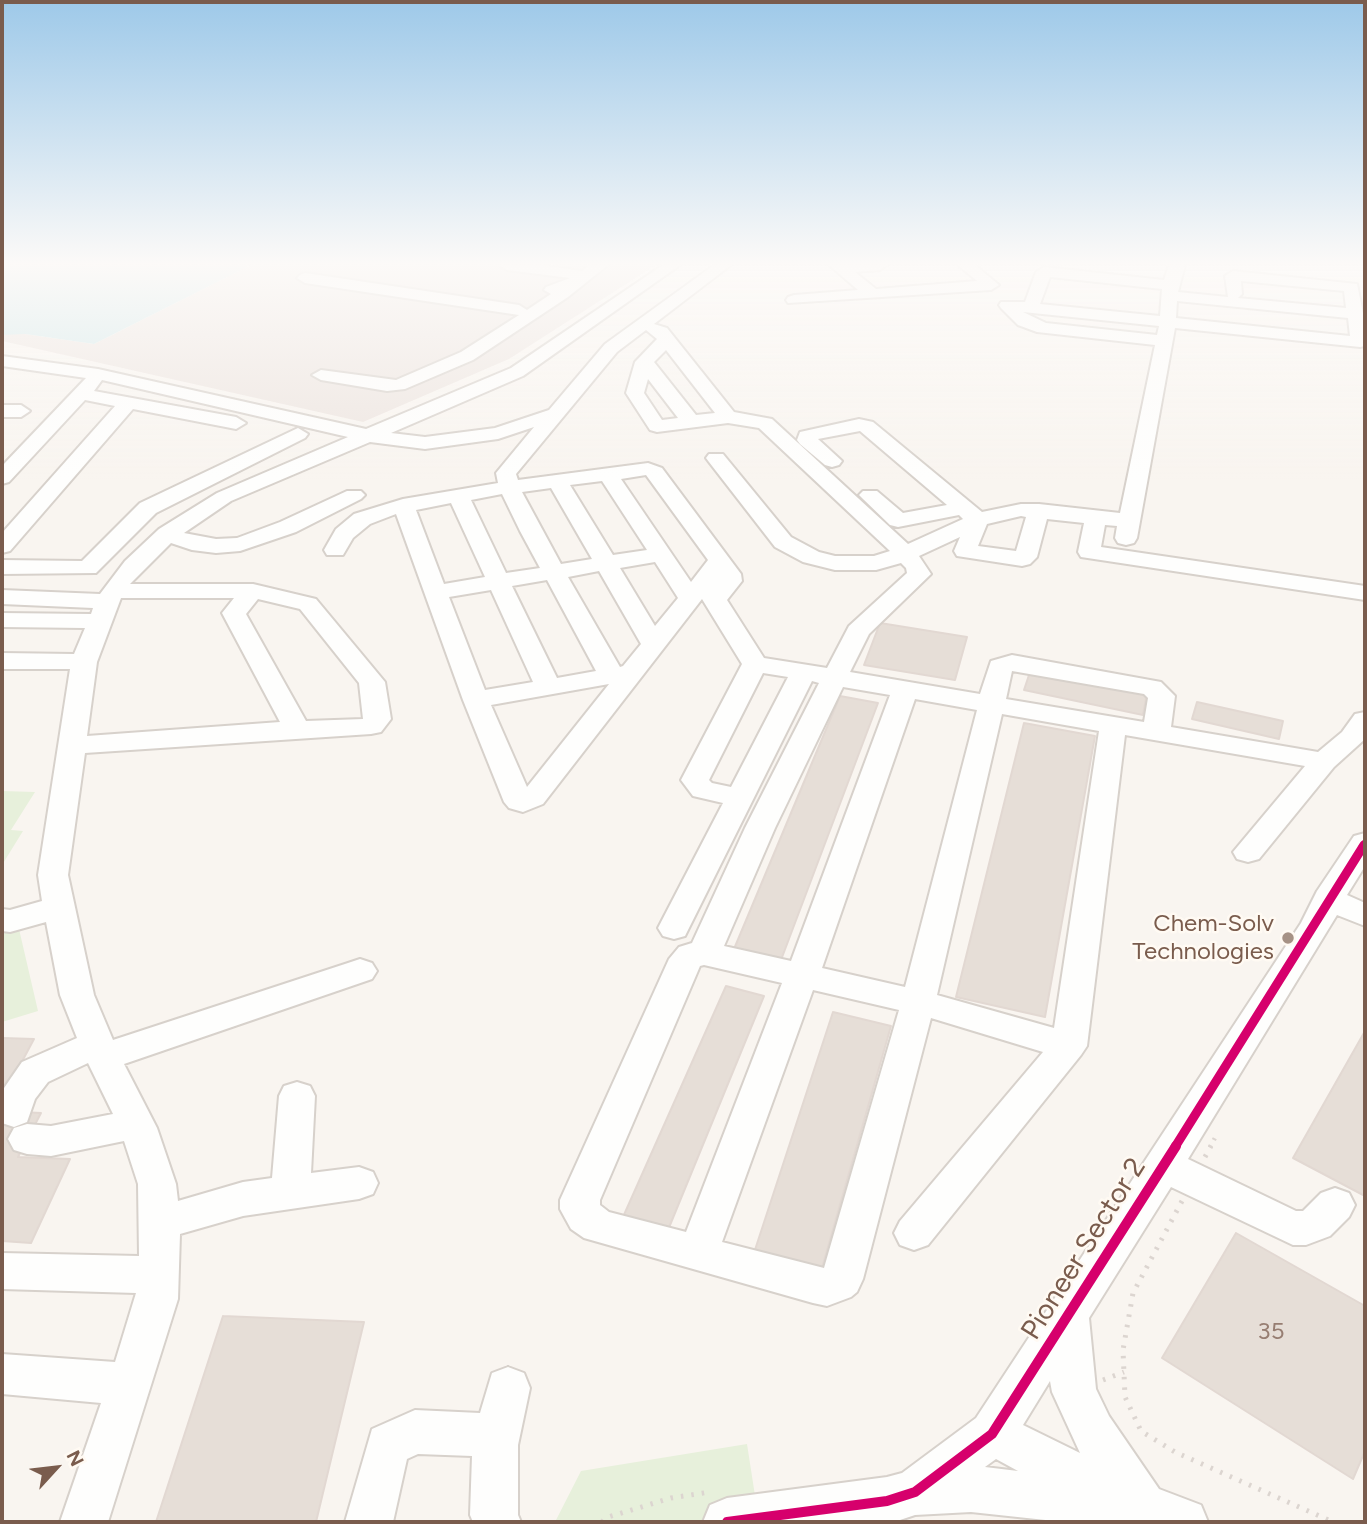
<!DOCTYPE html>
<style>
body{margin:0}
#map{position:relative;width:1367px;height:1524px;overflow:hidden;background:#f9f5f0;font-family:Figtree,sans-serif}
canvas{display:block}
.frame{position:absolute;inset:0;border:4px solid #7a5c4d;pointer-events:none}
.north{position:absolute;left:21px;top:1433px;width:70px;height:70px;-webkit-text-stroke:5px #fffaf3;paint-order:stroke;rotate:63deg;font-size:19px;font-weight:700;line-height:28px;text-align:center;color:#7a5c4d}
.north::after{content:'';display:block;margin:auto;width:24px;height:32px;background:#7a5c4d;clip-path:polygon(50% 0,100% 100%,50% 72%,0 100%)}
</style>
<div id="map">
<canvas width="1367" height="1524"></canvas>
<div class="frame"></div>
<div class="north">N</div>
</div>
<script>
const g = document.querySelector('canvas').getContext('2d');
g.lineJoin = 'round';
function paint(path, color) {
  g.fillStyle = color;
  g.fill(path, 'evenodd');
}
function toPath(rows) {
  const path = new Path2D();
  for (const r of rows) {
    path.moveTo(r[0], r[1]);
    for (let i = 2; i < r.length; i += 2) path.lineTo(r[i], r[i + 1]);
  }
  return path;
}
function trace(path, color, width, dash) {
  g.strokeStyle = color;
  g.lineWidth = width;
  g.lineCap = dash ? 'butt' : 'round';
  g.setLineDash(dash || []);
  g.stroke(path);
}
function label(font, color, halo, rows, align = 'center') {
  g.font = font + ' Figtree,sans-serif';
  g.lineWidth = 5;
  g.setLineDash([]);
  g.textBaseline = 'middle';
  g.strokeStyle = halo;
  g.fillStyle = color;
  for (const [text, x, y, turn = 0] of rows) {
    g.save();
    g.translate(x, y);
    g.rotate((+turn || 0) * Math.PI / 180);
    g.textAlign = isNaN(turn) ? turn : align;
    if (halo) g.strokeText(text, 0, 0);
    g.fillText(text, 0, 0);
    g.restore();
  }
}
const industrial = toPath([
 [251,265,656,265,509,359,363,422,2,341,4,334,25,334,94,344]
]);
const green = toPath([
 [2,791,35,792,11,830,23,831,2,865],
 [19,929,38,1011,2,1022,2,934],
 [747,1444,758,1515,706,1522,555,1522,581,1471]
]);
const water = toPath([
 [2,265,251,265,94,344,25,334,2,335]
]);
const building = toPath([
 [880,623,967,637,955,680,864,665,880,623],
 [1031,669,1147,693,1143,715,1024,690,1031,669],
 [840,696,878,703,781,960,734,949,840,696],
 [1197,702,1283,721,1279,739,1192,719,1197,702],
 [1024,723,1095,736,1045,1017,956,997,1024,723],
 [726,986,764,996,668,1230,623,1217,726,986],
 [833,1012,891,1026,818,1282,751,1262,833,1012],
 [1365,1031,1365,1196,1293,1158,1365,1031],
 [2,1038,34,1039,2,1099,2,1038],
 [2,1111,41,1113,18,1157,70,1159,31,1243,2,1241,2,1111],
 [1236,1233,1365,1306,1365,1451,1353,1479,1162,1358,1236,1233],
 [223,1316,364,1322,316,1522,156,1522,223,1316]
]);
const pathFar1 = toPath([
 [1210,1147,1216,1136]
]);
const path = toPath([
 [1205,1157,1211,1146],
 [1182,1201,1133,1293,1123,1350,1125,1397,1141,1431,1175,1452,1333,1522],
 [1103,1380,1124,1372],
 [602,1522,605,1518,671,1498,710,1492]
]);
const minor = toPath([
 [500,265,541,265,582,271,590,265,608,265,568,297,473,360,405,389,387,391,321,380,312,375,321,370,396,380,461,352,519,315,305,283,297,278,300,275,305,273,519,305,527,310,551,294,544,290,546,287,570,278,507,270,500,265],
 [663,265,680,265,523,376,391,433,425,437,495,428,549,410,605,344,714,265,731,265,654,324,667,328,734,412,772,419,908,544,963,519,959,515,898,527,890,525,863,499,859,495,863,491,877,491,903,513,947,505,860,431,818,439,842,461,839,465,832,467,825,465,800,444,797,440,800,432,859,419,873,422,982,512,1021,504,1039,504,1120,513,1155,345,1037,332,1018,325,1001,308,999,305,1001,302,1025,302,1036,272,1044,267,1164,280,1169,265,1185,265,1178,292,1228,297,1225,276,1233,271,1357,284,1365,323,1365,346,1360,347,1175,328,1137,538,1134,543,1126,545,1118,543,1115,538,1117,526,1105,525,1101,547,1365,586,1365,600,1081,557,1078,552,1084,523,1047,519,1037,557,1030,564,1022,566,957,556,954,551,960,537,919,556,931,574,869,634,850,672,980,694,991,661,1012,655,1161,682,1175,696,1171,727,1318,752,1342,732,1355,714,1365,712,1365,739,1334,767,1259,859,1248,862,1237,859,1233,852,1305,766,1125,735,1087,1046,1081,1055,928,1245,914,1250,900,1245,894,1233,900,1221,1043,1052,931,1018,863,1279,857,1292,851,1297,827,1306,813,1303,584,1238,571,1229,560,1209,560,1200,669,959,679,947,692,943,745,828,819,683,812,681,685,936,674,939,663,936,658,928,723,803,693,796,681,780,742,664,702,599,543,804,523,812,509,808,504,802,463,700,396,514,370,524,353,538,343,555,327,555,324,550,336,529,354,514,403,499,498,483,496,473,534,427,498,439,425,449,370,442,231,501,184,533,216,539,237,538,280,522,347,491,361,491,365,495,361,499,296,532,240,551,216,553,192,550,171,543,130,584,253,584,316,599,385,682,391,719,381,732,371,734,85,753,68,875,94,995,113,1040,348,963,360,959,372,963,377,971,372,979,124,1064,157,1128,176,1184,178,1201,243,1182,272,1178,279,1096,284,1086,297,1082,310,1086,315,1096,311,1173,359,1167,373,1172,378,1183,373,1194,359,1199,243,1216,180,1234,178,1299,108,1522,60,1522,101,1403,2,1394,2,1354,115,1362,136,1293,2,1289,2,1253,139,1256,138,1184,124,1141,51,1156,27,1154,14,1150,8,1139,14,1128,27,1124,51,1126,113,1114,88,1063,48,1082,35,1099,27,1122,14,1127,2,1123,2,1091,22,1062,77,1038,60,995,46,922,10,932,2,931,2,909,10,910,42,901,38,875,70,669,2,669,2,653,74,654,85,628,2,627,2,613,91,614,93,608,2,604,2,590,100,594,125,561,159,529,217,493,348,437,102,380,94,391,236,417,246,423,236,429,133,409,10,551,2,553,2,533,115,406,85,400,9,482,2,484,2,466,86,378,2,366,2,356,98,369,366,429,511,368,663,265],
 [1050,277,1162,289,1160,316,1040,304,1050,277],
 [1241,281,1344,291,1346,308,1238,298,1242,294,1241,281],
 [1177,301,1348,318,1350,336,1176,318,1177,301],
 [1023,312,1159,326,1157,335,1046,323,1023,312],
 [646,330,657,339,635,362,626,393,650,430,657,432,728,423,759,428,890,551,874,556,835,556,819,552,791,537,723,454,709,454,706,458,709,462,775,547,803,562,835,570,876,570,901,563,906,568,907,573,849,626,827,668,764,658,727,600,742,581,741,574,662,468,648,463,518,480,516,474,617,352,646,330],
 [666,350,715,413,696,415,654,362,666,350],
 [648,379,678,418,662,420,644,393,648,379],
 [646,475,708,560,691,582,621,479,646,475],
 [602,481,647,550,613,555,570,485,602,481],
 [551,488,592,559,561,564,522,492,551,488],
 [502,494,520,531,540,568,506,573,471,500,502,494],
 [451,503,485,577,444,584,416,510,451,503],
 [1021,516,1026,517,1016,551,978,546,987,524,1021,516],
 [655,562,678,598,655,626,620,568,655,562],
 [599,571,641,644,623,666,620,667,568,577,599,571],
 [547,580,596,671,557,678,512,586,547,580],
 [491,590,533,682,485,690,449,597,491,590],
 [121,598,234,598,222,613,280,722,87,736,97,662,121,598],
 [258,599,300,609,359,683,363,719,306,721,246,614,258,599],
 [1012,671,1144,694,1148,698,1144,722,1006,699,1012,671],
 [763,673,788,677,731,787,712,783,709,780,763,673],
 [609,684,527,787,491,705,609,684],
 [843,687,890,695,791,961,724,946,775,828,843,687],
 [915,699,977,710,905,987,822,968,915,699],
 [1002,714,1099,731,1054,1028,937,995,1002,714],
 [704,965,782,983,686,1232,609,1212,600,1205,600,1200,700,966,704,965],
 [813,990,899,1010,824,1268,722,1242,813,990],
 [829,265,887,265,880,270,855,272,876,289,977,281,958,265,975,265,999,285,991,290,788,303,786,300,788,297,794,295,858,290,829,265],
 [2,405,21,405,30,411,21,417,2,417,2,405],
 [298,428,308,434,305,438,156,513,96,573,2,574,2,560,82,561,140,503,298,428],
 [1365,833,1365,866,1347,895,1365,903,1365,926,1337,915,1188,1159,1296,1211,1303,1211,1321,1193,1335,1188,1349,1193,1355,1205,1349,1217,1330,1236,1306,1245,1293,1245,1171,1187,1089,1318,1096,1389,1109,1416,1159,1489,1201,1505,1208,1522,1064,1522,971,1512,915,1515,894,1522,703,1522,710,1505,727,1498,887,1477,902,1473,976,1418,1301,923,1317,891,1354,836,1365,833],
 [1050,1381,1052,1392,1080,1453,1023,1425,1050,1381],
 [996,1459,1018,1471,985,1467,996,1459],
 [508,1367,524,1373,530,1388,518,1445,518,1515,521,1522,473,1522,470,1515,472,1456,418,1454,407,1459,393,1522,345,1522,372,1429,415,1410,480,1413,492,1373,508,1367]
]);
const cyclewayFar2 = toPath([
 [1362,847,1365,843]
]);
const cyclewayFar1 = toPath([
 [1175,1147,1364,845]
]);
const cycleway = toPath([
 [727,1522,887,1501,915,1492,992,1434,1176,1146]
]);
const markers = [
 [1288,938,7,"#a69286"]
];
const poiNames = [
 ["Chem-Solv",1274,924],
 ["Technologies",1274,952]
];
const nearNumbernames = [
 ["35",1271,1332]
];
const nearStreetnames = [
 ["Pioneer Sector 2",1084,1249,-58]
];
paint(industrial, '#ede5e0');
paint(green, '#e7f0db');
paint(water, '#d0e8ea');
paint(building, '#e6ded7');
trace(building, '#e2d8d2', 2);
trace(minor, '#d7d1cb', 4);
trace(pathFar1, '#dcd5d0', 4.5, [2, 6]);
trace(path, '#dcd5d0', 5, [2.5, 8]);
paint(minor, '#fefefd');
trace(cyclewayFar2, '#d6006c', 7);
trace(cyclewayFar1, '#d6006c', 9);
trace(cycleway, '#d6006c', 10);
const sky = g.createLinearGradient(0, 0, 0, 479);
sky.addColorStop(0, '#9ec9e9');
sky.addColorStop(0.55, '#fcfaf8');
sky.addColorStop(1, '#fcfaf800');
g.fillStyle = sky;
g.fillRect(0, 0, 1367, 479);
for (const [x, y, r, color] of markers) {
  const dot = new Path2D();
  dot.arc(x, y, r, 0, 2 * Math.PI);
  g.fillStyle = color;
  g.fill(dot);
  trace(dot, '#fffaf3', 2.5);
}
label('24px', '#7a5c4d', '#fffaf3', poiNames, 'right');
label('24px', '#977e72', null, nearNumbernames);
label('28px', '#7a5c4d', '#fffaf3', nearStreetnames);
</script>
